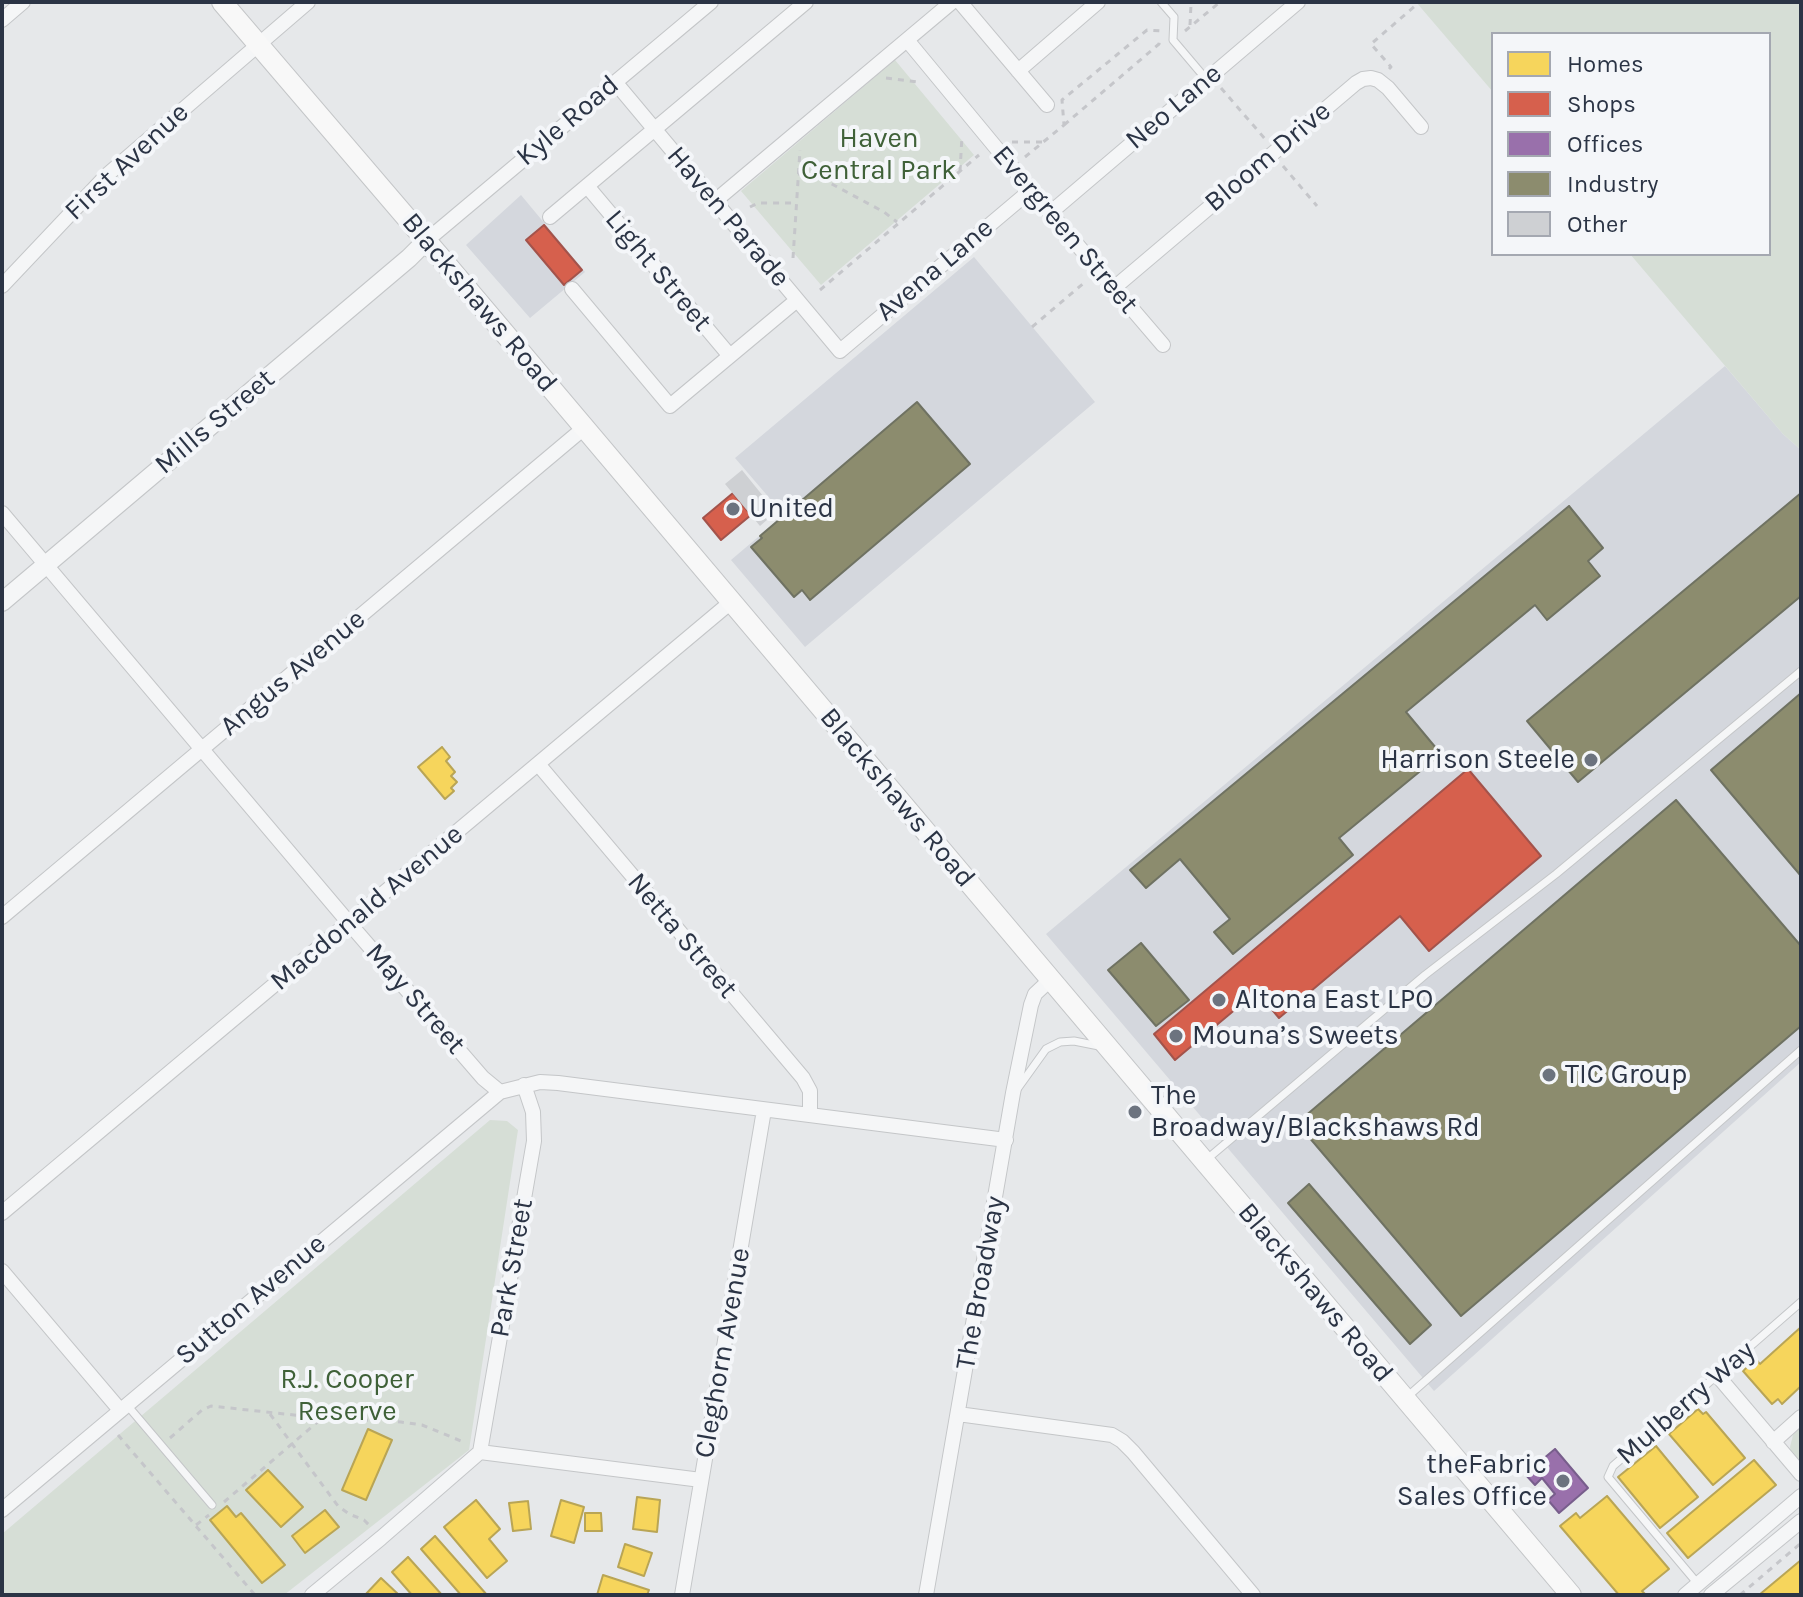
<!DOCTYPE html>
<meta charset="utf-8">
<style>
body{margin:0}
#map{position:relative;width:1803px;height:1597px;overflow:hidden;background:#e6e8ea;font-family:Karla,sans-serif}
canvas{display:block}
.frame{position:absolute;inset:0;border:4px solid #2b3445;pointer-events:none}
.legend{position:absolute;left:1491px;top:32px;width:280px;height:224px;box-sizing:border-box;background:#f4f6f9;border:2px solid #a4a8b1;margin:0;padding:10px 14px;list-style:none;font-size:24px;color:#2b3445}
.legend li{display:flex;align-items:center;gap:16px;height:40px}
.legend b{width:40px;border:2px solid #a4a8b1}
</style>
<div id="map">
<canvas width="1803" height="1597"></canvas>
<div class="frame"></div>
<ul class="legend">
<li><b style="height:22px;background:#f6d55c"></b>Homes</li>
<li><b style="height:22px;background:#d6604d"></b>Shops</li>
<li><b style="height:22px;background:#9970ab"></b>Offices</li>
<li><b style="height:22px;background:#8c8c6e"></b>Industry</li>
<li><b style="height:22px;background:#ced0d3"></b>Other</li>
</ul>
</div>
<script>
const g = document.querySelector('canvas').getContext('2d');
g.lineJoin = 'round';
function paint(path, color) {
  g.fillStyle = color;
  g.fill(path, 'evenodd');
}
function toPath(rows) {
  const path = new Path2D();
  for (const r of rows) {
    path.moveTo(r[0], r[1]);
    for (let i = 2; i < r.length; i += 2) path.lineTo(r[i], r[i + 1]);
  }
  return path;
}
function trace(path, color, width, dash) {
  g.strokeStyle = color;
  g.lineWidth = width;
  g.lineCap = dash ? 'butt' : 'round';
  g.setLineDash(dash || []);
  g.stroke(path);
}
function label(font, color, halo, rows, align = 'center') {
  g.font = font + ' Karla,sans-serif';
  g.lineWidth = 8;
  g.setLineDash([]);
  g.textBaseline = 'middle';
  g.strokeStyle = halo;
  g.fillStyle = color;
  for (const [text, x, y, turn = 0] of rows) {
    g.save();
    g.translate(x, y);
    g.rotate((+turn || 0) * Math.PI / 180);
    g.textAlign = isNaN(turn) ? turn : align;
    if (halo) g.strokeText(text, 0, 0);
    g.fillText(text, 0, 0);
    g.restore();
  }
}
const built = toPath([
 [521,195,585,272,530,318,466,245],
 [974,257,1095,402,805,647,731,560,784,515,735,458],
 [1725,366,1783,434,1801,450,1801,1062,1434,1391,1046,934]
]);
const green = toPath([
 [1416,2,1801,2,1801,450,1783,434,1630,254,1769,254,1769,34,1493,34,1493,92],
 [895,60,974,155,821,285,741,191],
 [490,1120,507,1121,518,1130,469,1450,284,1595,2,1595,2,1534],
 [1801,1427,1801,1467,1791,1454,1790,1447,1793,1435]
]);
const homes = toPath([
 [442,747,450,757,446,761,455,772,451,776,457,782,451,788,454,791,445,799,418,767,442,747],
 [1801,1327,1801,1386,1782,1404,1778,1399,1772,1404,1743,1371,1756,1359,1760,1364,1801,1327],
 [1698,1409,1703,1414,1706,1412,1745,1458,1713,1485,1669,1434,1698,1409],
 [368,1429,392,1440,366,1500,342,1490,368,1429],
 [1656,1446,1698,1497,1660,1528,1618,1477,1656,1446],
 [1754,1460,1776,1485,1688,1558,1667,1533,1754,1460],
 [268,1470,303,1507,281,1527,246,1490,268,1470],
 [1607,1496,1669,1569,1642,1591,1646,1595,1619,1595,1560,1526,1576,1513,1580,1518,1607,1496],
 [637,1497,660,1500,657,1532,633,1529,637,1497],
 [476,1500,500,1529,489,1539,507,1561,487,1578,444,1527,476,1500],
 [561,1500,584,1507,574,1543,551,1536,561,1500],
 [528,1501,531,1529,513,1531,509,1503,528,1501],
 [227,1506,236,1517,241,1513,285,1565,262,1583,210,1520,227,1506],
 [325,1510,339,1527,305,1553,292,1536,325,1510],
 [585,1513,601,1513,602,1531,585,1531,585,1513],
 [435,1536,487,1595,461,1595,421,1549,435,1536],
 [625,1544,652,1553,644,1576,618,1567,625,1544],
 [408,1557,442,1595,412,1595,392,1572,408,1557],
 [1801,1560,1801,1595,1759,1595,1801,1560],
 [603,1575,649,1590,647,1595,597,1595,603,1575],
 [381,1578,399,1595,365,1595,381,1578]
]);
const shops = toPath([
 [544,225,582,270,564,285,526,240,544,225],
 [733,493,751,515,721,540,703,518,733,493],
 [1468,769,1541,856,1429,951,1400,916,1279,1018,1264,1000,1250,997,1175,1060,1154,1034,1468,769]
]);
const offices = toPath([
 [1555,1449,1588,1488,1559,1513,1548,1500,1555,1494,1542,1478,1535,1485,1525,1474,1555,1449]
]);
const industry = toPath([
 [917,402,970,464,810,600,802,590,794,597,751,547,762,538,760,536,917,402],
 [1801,493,1801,596,1578,782,1527,721,1801,493],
 [1569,506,1603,548,1588,561,1600,576,1547,620,1535,605,1406,712,1441,754,1339,838,1353,855,1233,954,1214,932,1230,919,1180,859,1146,888,1130,870,1569,506],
 [1801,693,1801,876,1711,770,1801,693],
 [1676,800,1801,946,1801,1026,1461,1316,1297,1123,1676,800],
 [1141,943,1189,1000,1156,1026,1108,970,1141,943],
 [1309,1184,1431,1325,1410,1344,1288,1203,1309,1184]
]);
const building = toPath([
 [742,470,776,512,760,526,725,484]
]);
const path = toPath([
 [1190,25,1191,4,1193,2],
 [1185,31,1220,2],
 [1389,69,1391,67,1371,44,1415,6],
 [886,78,917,82],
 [1221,88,1266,140],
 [1064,125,1159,44,1160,38],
 [1012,142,1043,142],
 [1025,157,1064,125,1062,100,1147,30,1162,31],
 [1283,166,1317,206],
 [960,171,962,136],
 [798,174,815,175,884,212,897,222],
 [750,207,758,203,796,203],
 [793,258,800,150],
 [820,290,979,155],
 [1032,327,1085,282],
 [270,1414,338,1506,349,1514,364,1520,372,1528],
 [118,1435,255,1595],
 [170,1438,202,1410,211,1406,322,1418,401,1422,422,1425,466,1443],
 [224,1502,321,1419],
 [196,1525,209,1515],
 [1740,1595,1801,1543]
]);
const service = toPath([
 [1161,2,1174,17,1173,40,1206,79],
 [1018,1088,1046,1049,1060,1042,1074,1041,1099,1046],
 [1206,1160,1425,975,1556,874,1801,671],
 [1407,1397,1801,1050],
 [127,1405,212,1505],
 [1698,1584,1608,1477,1613,1466,1801,1302]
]);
const minor = toPath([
 [960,2,1047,105],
 [2,20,23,2],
 [907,40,1050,213,1163,345],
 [1018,71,1098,2],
 [615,82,840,351,1031,190],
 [587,186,730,356],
 [715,201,952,2],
 [1050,213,1298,2],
 [550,217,806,2],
 [426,241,711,2],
 [2,286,107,175,308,2],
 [1114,288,1356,83,1363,79,1371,78,1378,80,1388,88,1421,127],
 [572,289,670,406,797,300],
 [2,513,349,923,483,1078,500,1092,540,1082,558,1083,1006,1140],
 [538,764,803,1078,810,1091,810,1114],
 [2,917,584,428],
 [2,1213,731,602],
 [2,1271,120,1410],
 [1717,1375,1801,1474],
 [958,1414,1112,1435,1122,1441,1133,1452,1253,1595],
 [1773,1442,1801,1417],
 [480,1452,534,1141,533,1112,524,1085],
 [2,1510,500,1092],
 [312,1595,381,1538,480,1452,701,1480],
 [682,1595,764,1110],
 [926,1595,1013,1093,1031,1005,1035,994,1051,979],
 [1685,1595,1801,1496],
 [1711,1595,1801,1521]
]);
const tertiary = toPath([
 [2,602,409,258,426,241]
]);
const secondary = toPath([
 [222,2,441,258,1571,1595]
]);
const markers = [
 [733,509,8,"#6c737f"],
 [1591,760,8,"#6c737f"],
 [1219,1000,8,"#6c737f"],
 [1176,1036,8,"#6c737f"],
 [1549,1075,8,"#6c737f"],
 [1135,1112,8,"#6c737f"],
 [1563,1481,8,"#6c737f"]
];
const streetNames = [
 ["Neo Lane",1174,107,-40],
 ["Kyle Road",568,121,-40],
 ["Bloom Drive",1268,157,-40],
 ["First Avenue",127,162,-43],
 ["Haven Parade",728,217,50],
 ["Evergreen Street",1065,230,50],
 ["Avena Lane",935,270,-40],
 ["Light Street",658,271,50],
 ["Blackshaws Road",479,303,50],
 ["Mills Street",215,422,-40],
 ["Angus Avenue",293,673,-40],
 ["Blackshaws Road",897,798,50],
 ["Macdonald Avenue",367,908,-40],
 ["Netta Street",682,936,50],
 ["May Street",415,999,49],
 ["Park Street",512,1268,-80],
 ["The Broadway",981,1283,-80],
 ["Blackshaws Road",1315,1293,50],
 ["Sutton Avenue",251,1300,-40],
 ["Cleghorn Avenue",723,1353,-80],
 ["Mulberry Way",1686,1403,-41]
];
const parkNames = [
 ["Haven",879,139],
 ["Central Park",879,171],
 ["R.J. Cooper",347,1380],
 ["Reserve",347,1412]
];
const poiNames = [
 ["United",749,509],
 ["Harrison Steele",1575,760,"right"],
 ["Altona East LPO",1235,1000],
 ["Mouna’s Sweets",1192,1036],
 ["TIC Group",1565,1075],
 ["The",1151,1096],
 ["Broadway/Blackshaws Rd",1151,1128],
 ["theFabric",1547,1465,"right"],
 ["Sales Office",1547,1497,"right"]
];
paint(built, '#d4d7dd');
paint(green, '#d6ded6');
paint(homes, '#f6d55c');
trace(homes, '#b9a555', 2);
paint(shops, '#d6604d');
trace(shops, '#a3534b', 2);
paint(offices, '#9970ab');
trace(offices, '#785e8c', 2);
paint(industry, '#8c8c6e');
trace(industry, '#6f7262', 2);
paint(building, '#ced0d3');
trace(service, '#c4c6c8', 9);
trace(minor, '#c4c6c8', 16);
trace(tertiary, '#c4c6c8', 20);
trace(secondary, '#c4c6c8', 22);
trace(path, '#c5c6ca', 3, [6, 6]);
trace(service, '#f5f6f7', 7);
trace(minor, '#f5f6f7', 14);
trace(tertiary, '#f5f6f7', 18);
trace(secondary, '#f8f8f8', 20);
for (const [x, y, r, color] of markers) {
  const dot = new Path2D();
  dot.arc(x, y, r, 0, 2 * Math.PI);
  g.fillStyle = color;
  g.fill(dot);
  trace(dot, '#f4f6f9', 3);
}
label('28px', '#2b3445', '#f4f6f9', streetNames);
label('28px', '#3f6138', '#f4f6f9', parkNames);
label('28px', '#2b3445', '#f4f6f9', poiNames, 'left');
</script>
